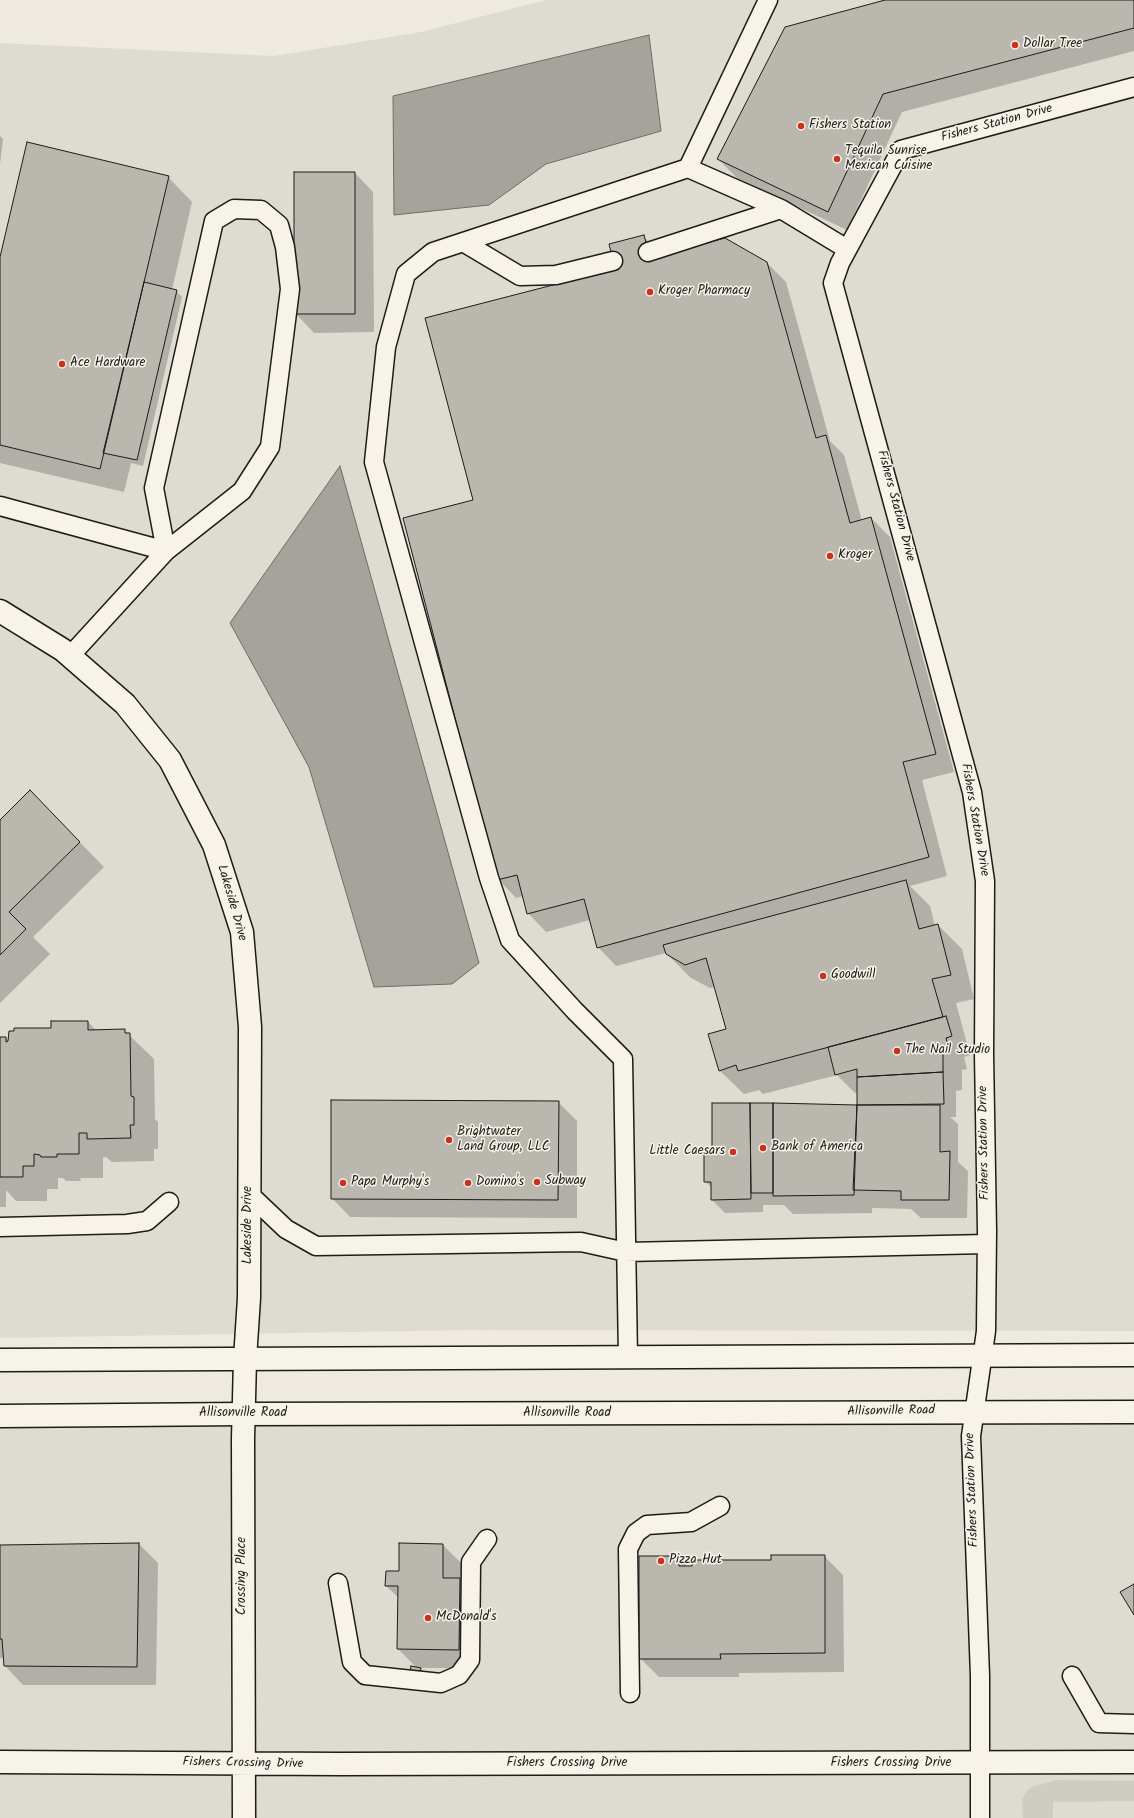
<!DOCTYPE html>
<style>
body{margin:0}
canvas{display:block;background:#eeeae0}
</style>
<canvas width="1134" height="1818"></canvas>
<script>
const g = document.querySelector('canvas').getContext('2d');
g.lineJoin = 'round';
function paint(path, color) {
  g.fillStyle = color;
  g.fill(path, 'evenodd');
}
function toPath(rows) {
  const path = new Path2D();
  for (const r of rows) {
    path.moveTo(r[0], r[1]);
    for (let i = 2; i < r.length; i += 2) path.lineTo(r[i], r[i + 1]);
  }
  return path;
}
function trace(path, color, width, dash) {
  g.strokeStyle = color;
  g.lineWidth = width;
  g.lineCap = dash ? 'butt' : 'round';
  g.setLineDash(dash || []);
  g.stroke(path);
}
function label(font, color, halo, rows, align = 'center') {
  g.font = font + ' Kalam,sans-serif';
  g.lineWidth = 3;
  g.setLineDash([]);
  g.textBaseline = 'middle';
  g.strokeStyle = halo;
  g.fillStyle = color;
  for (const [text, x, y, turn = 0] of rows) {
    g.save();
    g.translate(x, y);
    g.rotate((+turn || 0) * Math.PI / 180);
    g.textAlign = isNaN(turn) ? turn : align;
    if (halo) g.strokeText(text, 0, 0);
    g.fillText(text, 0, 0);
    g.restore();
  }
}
const built = toPath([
 [546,0,1134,0,1134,1331,469,1330,0,1338,0,43,274,56,421,32],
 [1134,1422,1134,1818,0,1818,0,1426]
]);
const green = toPath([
 [1057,1780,1134,1781,1134,1801,1053,1802,1053,1818,1023,1818,1022,1799,1029,1789,1037,1785]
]);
const water = toPath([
 [649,35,661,131,546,164,489,205,394,215,393,96,649,35],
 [340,466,479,963,452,984,374,987,309,767,230,623,340,466]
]);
const shadow = toPath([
 [889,0,1134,0,1134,51,902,112,847,230,737,178,718,159],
 [0,136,3,139,0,164],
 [355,173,373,192,374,332,314,333,296,314],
 [168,177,192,202,172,290,176,291,182,297,143,466,131,463,124,492,0,463,0,261],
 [644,237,663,256,767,263,786,282,830,441,844,455,862,521,871,518,890,537,954,772,922,780,947,876,910,886,930,906,935,926,938,925,962,949,974,999,956,1003,970,1055,964,1057,967,1069,962,1070,962,1090,956,1091,956,1117,950,1117,958,1124,958,1162,968,1171,967,1218,921,1218,911,1209,872,1208,872,1213,793,1214,784,1205,763,1205,763,1212,725,1213,712,1200,712,1188,705,1181,713,1151,713,1104,858,1106,858,1092,855,1093,837,1075,763,1094,759,1090,744,1094,719,1070,727,1030,715,987,710,988,691,978,666,953,616,966,598,947,590,920,546,932,528,913,523,896,516,898,498,879,474,501,616,270],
 [54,816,104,867,33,937,50,954,0,1003,0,821],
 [88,1022,96,1030,124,1030,154,1059,155,1119,158,1122,158,1149,154,1149,154,1161,112,1162,106,1157,103,1157,103,1178,80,1178,81,1181,66,1181,63,1178,58,1178,58,1189,47,1189,47,1201,16,1201,6,1190,6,1207,0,1207,0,1038,6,1038,9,1042,52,1029],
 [558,1102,577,1121,577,1218,350,1217,332,1198],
 [139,1544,158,1563,156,1685,23,1685,5,1666,4,1658,0,1658,0,1546],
 [443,1545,461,1563,461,1581,478,1598,477,1668,419,1668,427,1675,424,1691,415,1689,418,1669,398,1649,399,1598,386,1586,400,1572],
 [824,1556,843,1575,844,1672,739,1673,739,1677,659,1677,640,1658,679,1557,688,1567]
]);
const building = toPath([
 [885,0,1134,0,1134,28,883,94,828,212,717,159,785,27,885,0],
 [27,142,169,176,100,469,0,445,0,257,27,142],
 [294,172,355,172,355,314,294,314,294,172],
 [644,235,650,258,725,238,767,262,816,438,826,435,850,523,871,517,936,754,903,762,929,857,597,948,584,899,527,914,517,875,497,880,403,518,473,500,425,318,615,269,609,244,644,235],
 [144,282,177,290,137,460,103,453,144,282],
 [30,790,80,842,9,912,26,929,0,955,0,820,30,790],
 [906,880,919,929,938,924,951,975,932,979,943,1017,738,1071,736,1065,719,1071,708,1034,726,1029,706,958,685,965,666,954,663,945,906,880],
 [946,1016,952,1036,946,1038,949,1050,943,1051,943,1072,857,1077,857,1069,835,1075,828,1047,946,1016],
 [51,1021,88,1021,88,1030,125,1029,125,1033,130,1033,131,1096,134,1097,134,1125,130,1125,131,1138,87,1139,87,1133,79,1133,79,1154,57,1154,57,1157,41,1157,40,1155,34,1154,34,1166,23,1166,23,1177,0,1177,0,1037,6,1037,6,1042,8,1041,9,1031,14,1031,14,1028,51,1028,51,1021],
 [943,1072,944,1104,857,1105,857,1077,943,1072],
 [331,1100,559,1101,558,1200,331,1199,331,1100],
 [712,1103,750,1103,751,1199,711,1200,711,1182,704,1182,704,1152,712,1150,712,1103],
 [750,1103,773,1103,773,1193,751,1193,750,1103],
 [773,1103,857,1105,854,1195,773,1196,773,1103],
 [857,1105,940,1105,940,1152,950,1151,949,1200,901,1200,901,1191,853,1190,857,1105],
 [139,1543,137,1667,4,1666,2,1639,0,1639,0,1545,139,1543],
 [399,1543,443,1544,443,1578,460,1578,459,1650,397,1649,398,1586,385,1586,386,1571,399,1571,399,1543],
 [771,1555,825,1555,825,1653,720,1654,721,1659,639,1659,639,1556,679,1556,679,1566,692,1566,693,1560,771,1560,771,1555],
 [1134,1584,1134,1615,1120,1592,1134,1584],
 [411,1666,421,1668,418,1685,408,1683,411,1666]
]);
const lane = toPath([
 [768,0,688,168,781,209,847,249],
 [463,242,520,276,556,275,613,261],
 [648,252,781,209],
 [0,506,166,551],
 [70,656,166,551,242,491,270,447,290,289,285,247,279,225,261,210,234,209,214,221,154,488,166,551],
 [249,1194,286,1229,316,1246,581,1242,626,1252,986,1244],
 [0,1227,127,1224,147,1221,169,1202],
 [628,1357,623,1059,575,1011,510,940,489,878,374,462,386,347,406,274,433,252,688,168],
 [338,1583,352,1662,365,1675,441,1683,459,1675,470,1660,471,1562,487,1539],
 [1072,1676,1099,1723,1134,1724],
 [630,1693,628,1549,636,1533,647,1525,691,1522,720,1506],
 [980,1818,980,1676,971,1436,986,1331,987,1231,984,1054,985,881,972,792,833,283,840,263,901,150,1134,87]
]);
const street = toPath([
 [0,611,63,650,125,704,170,760,214,845,242,932,250,1027,249,1298,245,1359,243,1439,244,1818],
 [0,1762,338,1764,1134,1762]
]);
const primary = toPath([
 [0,1360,1134,1355],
 [0,1416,243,1414,1134,1412]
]);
const markers = [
 [1015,45,4,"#c8321e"],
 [801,126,4,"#c8321e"],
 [837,159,4,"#c8321e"],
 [650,292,4,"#c8321e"],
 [62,364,4,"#c8321e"],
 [830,556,4,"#c8321e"],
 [823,976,4,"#c8321e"],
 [897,1051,4,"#c8321e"],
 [449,1140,4,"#c8321e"],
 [763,1148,4,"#c8321e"],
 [733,1152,4,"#c8321e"],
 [537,1182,4,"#c8321e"],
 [343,1183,4,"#c8321e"],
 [468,1183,4,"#c8321e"],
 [661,1561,4,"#c8321e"],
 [428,1618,4,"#c8321e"]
];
const poiNames = [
 ["Dollar Tree",1023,45],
 ["Fishers Station",809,126],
 ["Tequila Sunrise",845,152],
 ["Mexican Cuisine",845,167],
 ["Kroger Pharmacy",658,292],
 ["Ace Hardware",70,364],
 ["Kroger",838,556],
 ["Goodwill",831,976],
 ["The Nail Studio",905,1051],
 ["Brightwater",457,1133],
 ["Land Group, LLC",457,1148],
 ["Bank of America",771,1148],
 ["Little Caesars",725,1152,"right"],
 ["Subway",545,1182],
 ["Papa Murphy's",351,1183],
 ["Domino's",476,1183],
 ["Pizza Hut",669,1561],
 ["McDonald's",436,1618]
];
const streetNames = [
 ["Fishers Station Drive",997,124,-15],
 ["Fishers Station Drive",895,506,75],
 ["Fishers Station Drive",974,820,80],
 ["Lakeside Drive",231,903,74],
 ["Fishers Station Drive",985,1143,-91],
 ["Lakeside Drive",249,1225,-90],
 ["Allisonville Road",891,1412,-1],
 ["Allisonville Road",243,1414],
 ["Allisonville Road",567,1414],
 ["Fishers Station Drive",973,1490,-92],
 ["Crossing Place",243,1576,-90],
 ["Fishers Crossing Drive",243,1764,1],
 ["Fishers Crossing Drive",567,1764],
 ["Fishers Crossing Drive",891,1764]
];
paint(built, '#dedbd1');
paint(green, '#cfccc3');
paint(water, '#a6a39d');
trace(water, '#6f6d69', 1);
paint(shadow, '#0003');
paint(building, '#bab7af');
trace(building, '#1c1c1c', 1);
trace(lane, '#1c1c1c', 21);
trace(street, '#1c1c1c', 25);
trace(primary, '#1c1c1c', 25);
trace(lane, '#f7f3e8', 18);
trace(street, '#f7f3e8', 22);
trace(primary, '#f7f3e8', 22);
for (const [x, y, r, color] of markers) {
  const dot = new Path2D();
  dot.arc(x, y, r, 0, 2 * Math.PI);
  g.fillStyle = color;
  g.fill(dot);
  trace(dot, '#f7f3e8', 1.5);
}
label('13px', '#1c1c1c', '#f7f3e8', poiNames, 'left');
label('13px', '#1c1c1c', '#f7f3e8', streetNames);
</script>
